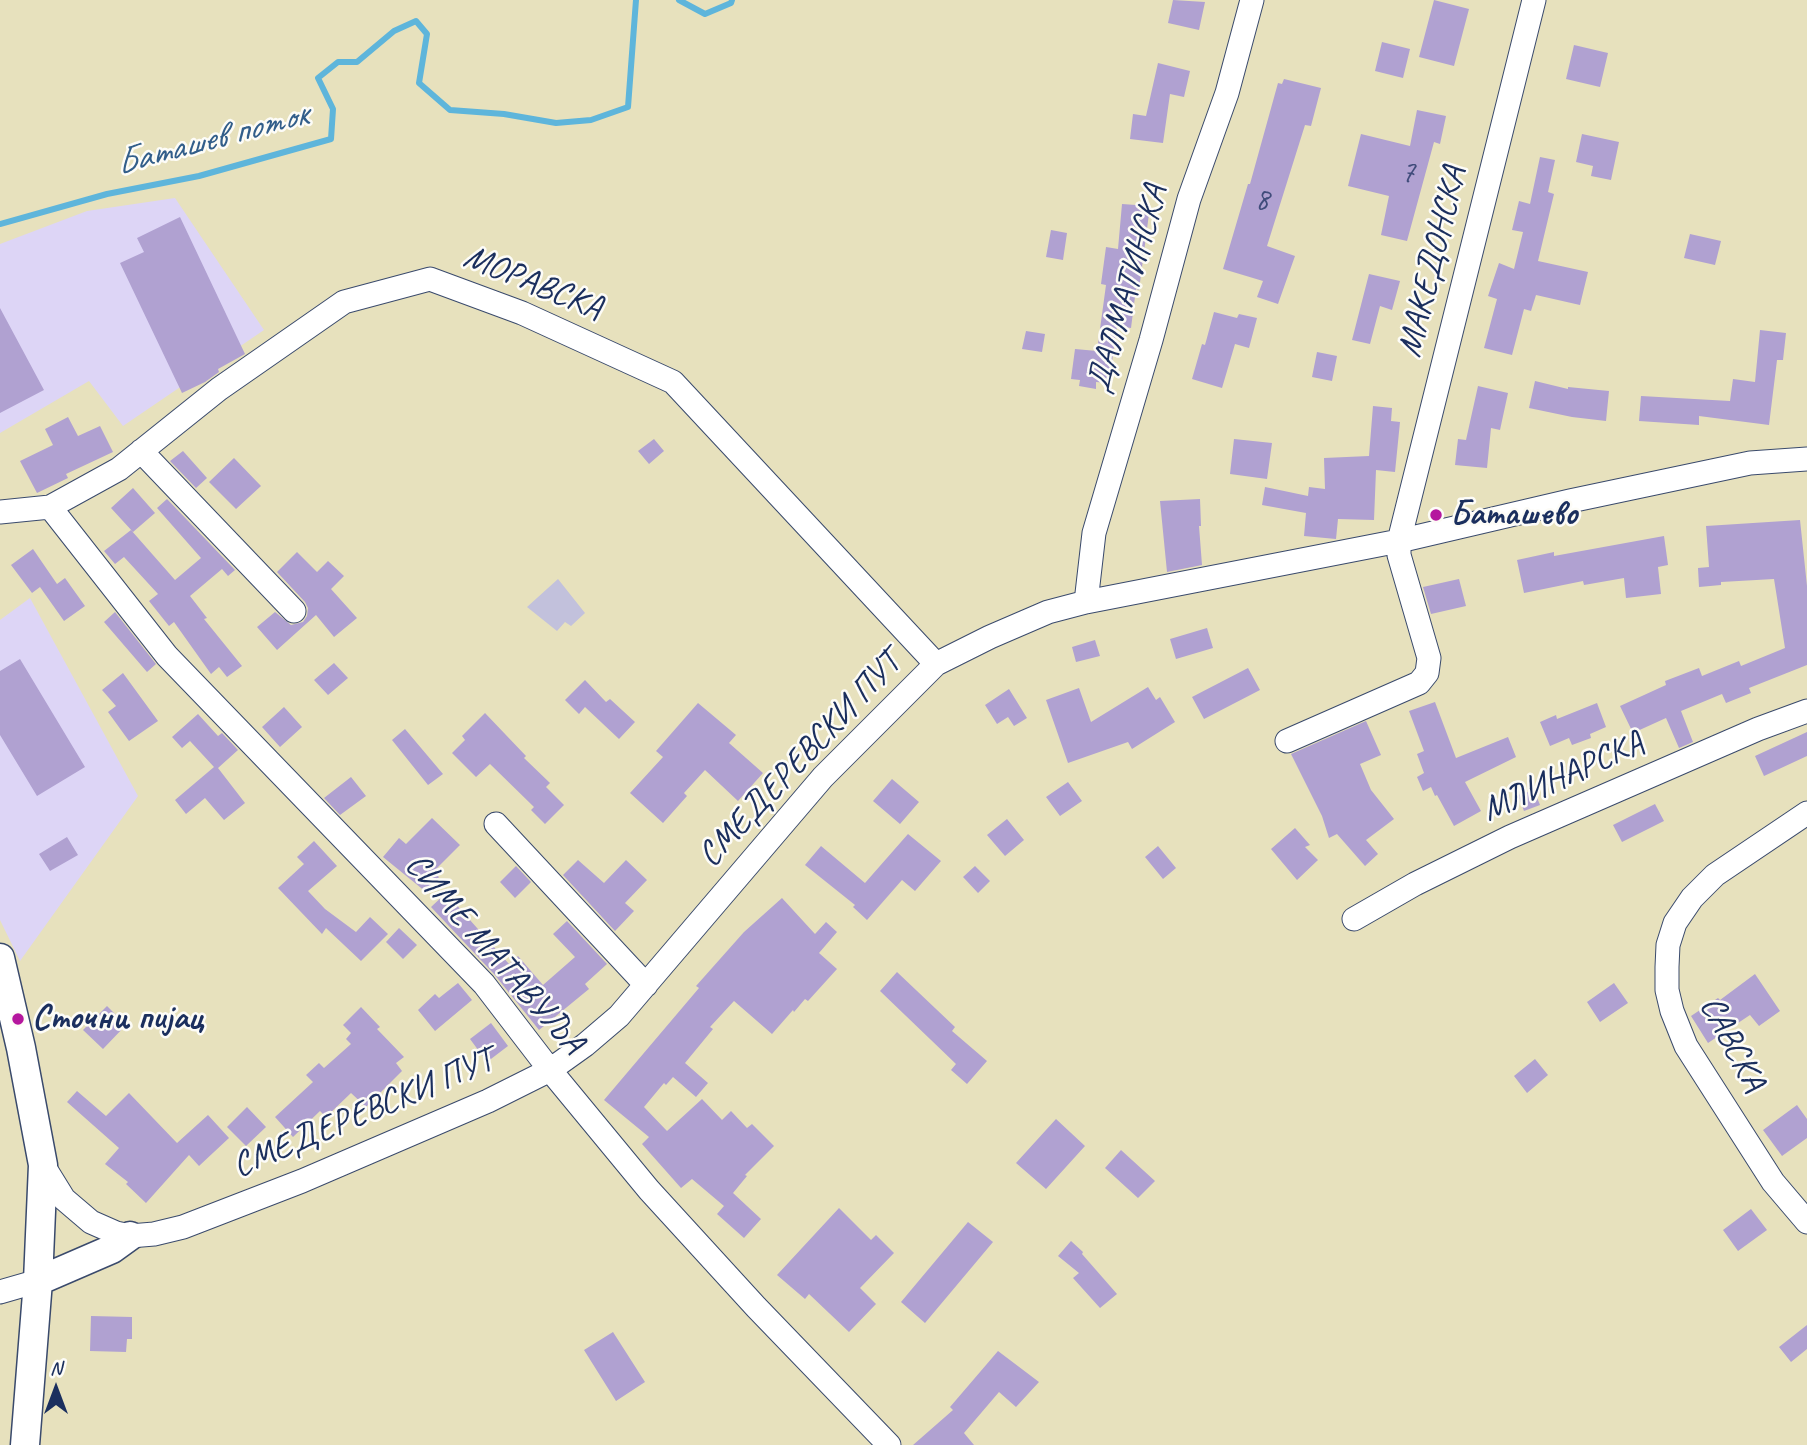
<!DOCTYPE html>
<meta charset="utf-8">
<style>
body{margin:0}
#map{position:relative;width:1807px;height:1445px;overflow:hidden;background:#e7e1bd;font-family:Caveat,sans-serif}
canvas{display:block}
.north{position:absolute;left:21px;top:1354px;width:70px;height:70px;-webkit-text-stroke:5px #fdfcf7;paint-order:stroke;rotate:0deg;font-size:19px;font-weight:700;line-height:28px;text-align:center;color:#1b2f5e}
.north::after{content:'';display:block;margin:auto;width:24px;height:32px;background:#1b2f5e;clip-path:polygon(50% 0,100% 100%,50% 72%,0 100%)}
</style>
<div id="map">
<canvas width="1807" height="1445"></canvas>
<div class="north">N</div>
</div>
<script>
const g = document.querySelector('canvas').getContext('2d');
g.lineJoin = 'round';
function paint(path, color) {
  g.fillStyle = color;
  g.fill(path, 'evenodd');
}
function toPath(rows) {
  const path = new Path2D();
  for (const r of rows) {
    path.moveTo(r[0], r[1]);
    for (let i = 2; i < r.length; i += 2) path.lineTo(r[i], r[i + 1]);
  }
  return path;
}
function trace(path, color, width, dash) {
  g.strokeStyle = color;
  g.lineWidth = width;
  g.lineCap = dash ? 'butt' : 'round';
  g.setLineDash(dash || []);
  g.stroke(path);
}
function label(font, color, halo, rows, align = 'center') {
  g.font = font + ' Caveat,sans-serif';
  g.lineWidth = 5;
  g.setLineDash([]);
  g.textBaseline = 'middle';
  g.strokeStyle = halo;
  g.fillStyle = color;
  for (const [text, x, y, turn = 0] of rows) {
    g.save();
    g.translate(x, y);
    g.rotate((+turn || 0) * Math.PI / 180);
    g.textAlign = isNaN(turn) ? turn : align;
    if (halo) g.strokeText(text, 0, 0);
    g.fillText(text, 0, 0);
    g.restore();
  }
}
const built = toPath([
 [175,198,264,330,123,426,89,381,0,433,0,244,87,211],
 [30,598,138,796,20,961,0,920,0,620]
]);
const industrial = toPath([
 [558,579,585,613,571,626,565,622,557,631,527,607]
]);
const stream = toPath([
 [679,0,705,14,731,3,732,0],
 [0,224,107,194,199,176,331,139,333,109,318,78,338,62,357,62,394,31,416,21,427,34,419,83,450,110,504,114,556,123,591,120,628,107,636,0]
]);
const building = toPath([
 [1173,0,1205,2,1199,30,1168,23],
 [1434,0,1469,9,1454,66,1419,57],
 [1382,42,1410,49,1403,78,1375,71],
 [1574,45,1608,53,1600,87,1566,79],
 [1158,63,1190,71,1184,97,1170,94,1163,143,1130,139,1133,114,1146,116],
 [1284,79,1321,88,1311,126,1305,125,1267,246,1295,256,1278,304,1257,297,1263,281,1223,269,1248,184,1250,184,1278,83,1282,84],
 [1417,110,1446,116,1440,144,1434,142,1407,241,1381,235,1389,196,1348,186,1361,134,1410,146],
 [1582,134,1619,142,1611,180,1591,176,1593,166,1576,162],
 [1540,157,1555,160,1548,192,1554,194,1538,261,1588,272,1580,305,1536,295,1531,311,1524,309,1512,355,1484,348,1497,299,1488,296,1499,263,1514,269,1523,232,1512,230,1519,201,1530,204],
 [1122,204,1150,206,1139,290,1136,289,1131,328,1117,326,1109,383,1096,382,1096,389,1079,386,1080,380,1071,379,1075,349,1097,351,1106,285,1101,284,1106,247,1118,249],
 [180,217,245,354,218,369,219,372,205,382,182,393,120,263,144,252,137,238],
 [1051,230,1067,233,1063,260,1046,257],
 [1690,234,1721,241,1715,265,1684,258],
 [1369,274,1400,281,1392,310,1380,306,1370,344,1352,340],
 [0,308,44,390,0,413],
 [1214,312,1237,318,1239,314,1257,318,1249,348,1235,344,1222,388,1192,379,1202,344,1205,345],
 [1760,330,1786,333,1783,360,1777,360,1769,425,1699,416,1699,425,1639,421,1641,396,1730,401,1733,379,1755,382],
 [1026,331,1045,334,1042,352,1022,349],
 [1317,352,1337,356,1332,381,1312,377],
 [1535,381,1568,389,1568,387,1609,391,1606,421,1572,417,1529,408],
 [1478,386,1508,393,1500,430,1491,428,1487,468,1455,465,1458,439,1466,440],
 [1373,406,1392,408,1391,421,1400,422,1395,472,1376,470,1374,520,1338,519,1336,539,1304,536,1306,513,1262,505,1265,487,1308,496,1309,487,1325,489,1324,458,1369,456],
 [68,417,78,436,100,426,113,452,66,474,68,478,37,493,20,461,53,445,45,429],
 [654,439,664,451,649,464,638,451],
 [1234,439,1272,443,1267,479,1230,474],
 [183,451,207,478,196,488,170,461],
 [234,458,261,486,236,509,209,482],
 [133,488,155,513,133,532,111,508],
 [167,499,235,570,228,576,222,569,190,596,207,618,204,619,242,666,227,677,219,667,211,674,174,622,169,626,149,601,158,594,124,557,115,564,104,551,131,530,175,580,201,558,157,508],
 [1200,499,1201,526,1199,526,1202,565,1167,572,1160,501],
 [1800,520,1807,586,1807,665,1749,688,1751,693,1726,703,1722,694,1681,711,1693,742,1679,748,1666,718,1633,733,1620,706,1666,685,1665,681,1699,668,1702,676,1739,661,1741,666,1785,648,1774,579,1721,582,1721,585,1699,587,1698,568,1709,567,1706,526],
 [1664,536,1668,565,1658,567,1661,594,1626,598,1624,578,1584,585,1583,581,1524,593,1517,560,1554,552,1554,556],
 [33,549,57,584,65,578,85,606,64,621,40,587,32,593,11,565],
 [297,552,317,572,328,561,344,576,331,589,357,618,334,637,316,615,277,650,257,627,275,612,291,625,303,622,307,616,308,608,305,602,277,572],
 [1459,579,1466,606,1431,614,1423,587],
 [115,612,156,664,147,672,104,622],
 [1207,628,1213,648,1176,659,1170,639],
 [1095,640,1100,656,1076,662,1072,647],
 [20,659,85,767,37,796,0,735,0,671],
 [334,663,348,678,328,695,314,680],
 [1248,668,1260,690,1204,719,1192,697],
 [123,673,158,721,129,741,108,712,116,706,102,690],
 [585,680,606,702,610,699,635,722,619,739,585,707,579,714,565,700],
 [1148,687,1156,700,1160,697,1175,722,1132,749,1128,742,1068,763,1046,700,1079,688,1091,722],
 [1009,689,1027,718,1014,726,1008,717,997,724,985,705],
 [1435,702,1456,758,1508,737,1516,757,1465,782,1481,811,1454,826,1437,795,1435,796,1431,787,1423,791,1417,777,1424,773,1417,754,1424,751,1409,711],
 [698,703,736,735,729,743,763,773,738,801,705,770,684,793,687,796,663,823,630,793,663,757,656,751],
 [1597,703,1606,727,1590,734,1591,738,1572,745,1569,738,1550,746,1540,722,1556,715,1557,719],
 [284,707,302,727,280,747,262,727],
 [485,713,526,756,524,758,550,783,546,787,564,805,545,824,531,810,534,807,490,764,476,777,452,753,465,740,462,736],
 [198,714,218,736,222,733,238,750,218,768,245,803,224,820,205,798,186,814,175,800,214,767,190,741,182,748,172,737],
 [1366,721,1381,755,1360,764,1371,790,1394,819,1366,840,1378,854,1365,866,1337,834,1329,838,1322,816,1291,754],
 [405,729,443,774,428,785,392,740],
 [1807,732,1807,756,1764,776,1755,756],
 [351,777,366,796,340,815,324,798],
 [892,779,919,802,900,824,873,801],
 [1068,782,1082,801,1060,816,1046,797],
 [1534,790,1540,805,1524,811,1518,795],
 [1655,804,1664,821,1622,842,1613,825],
 [432,818,460,845,433,872,439,877,426,892,383,857,399,838,406,844],
 [1007,819,1024,840,1005,856,987,835],
 [1295,828,1310,845,1305,847,1318,860,1297,880,1271,849],
 [908,834,941,861,915,891,902,880,867,920,853,907,855,905,805,865,821,846,865,883],
 [67,837,78,855,50,871,39,854],
 [314,841,337,866,308,891,325,909,356,932,370,917,388,934,361,961,326,928,322,934,278,888,304,864,297,857],
 [1158,846,1176,868,1163,879,1145,857],
 [578,860,604,883,626,860,647,880,625,903,634,911,615,931,563,875],
 [516,866,531,882,515,898,500,882],
 [975,866,990,881,978,893,963,877],
 [446,893,509,964,518,956,543,985,575,957,553,934,567,921,607,964,585,984,589,989,539,1030,494,974,431,907],
 [782,898,815,934,826,922,837,932,819,953,837,969,808,1001,805,999,794,1012,793,1010,772,1034,734,1001,710,1027,713,1029,685,1063,708,1083,696,1097,673,1077,666,1085,664,1083,644,1107,667,1131,702,1099,722,1120,731,1111,747,1128,752,1124,774,1146,745,1175,747,1176,733,1193,761,1219,744,1238,717,1214,724,1206,692,1179,681,1188,642,1144,649,1137,604,1100,699,988,696,986,744,932],
 [399,928,417,945,403,959,386,942],
 [897,972,955,1027,952,1031,987,1061,967,1084,951,1070,956,1064,880,991],
 [1755,974,1780,1011,1759,1026,1750,1015,1708,1043,1691,1016,1718,998,1720,1000],
 [458,983,472,1000,435,1031,418,1010,435,994,439,998],
 [1614,983,1628,1003,1600,1022,1587,1002],
 [107,1006,126,1025,103,1049,83,1030],
 [361,1007,380,1027,377,1029,404,1057,396,1063,402,1071,366,1107,351,1093,326,1117,320,1111,293,1137,275,1117,313,1082,306,1075,319,1063,324,1068,351,1044,346,1039,351,1033,343,1025],
 [491,1023,508,1046,487,1062,470,1039],
 [1535,1059,1548,1075,1527,1093,1514,1076],
 [77,1091,106,1116,129,1093,177,1143,208,1115,229,1138,199,1166,189,1155,146,1203,126,1184,128,1182,105,1164,119,1148,67,1102],
 [1797,1105,1807,1119,1807,1138,1782,1156,1763,1130],
 [247,1107,266,1127,246,1146,227,1127],
 [1056,1119,1085,1146,1046,1189,1016,1163],
 [1121,1150,1155,1181,1138,1198,1105,1168],
 [839,1208,871,1240,876,1235,894,1253,860,1288,876,1304,849,1332,809,1294,805,1299,777,1275],
 [1751,1209,1767,1230,1738,1251,1723,1230],
 [968,1222,993,1242,925,1323,901,1302],
 [1071,1241,1083,1252,1082,1254,1117,1294,1100,1308,1073,1278,1079,1273,1058,1256],
 [91,1316,132,1317,132,1339,127,1339,126,1352,90,1351],
 [1807,1325,1807,1349,1791,1362,1779,1347],
 [613,1332,645,1382,616,1401,584,1350],
 [998,1351,1039,1382,1016,1407,999,1392,964,1433,974,1445,913,1445,953,1410,950,1407]
]);
const minor = toPath([
 [141,451,294,611],
 [50,507,167,656,484,984,550,1070,649,1190,756,1307,889,1445],
 [0,512,50,507,119,469,219,389,344,302,430,279,522,313,673,382,936,664],
 [1086,602,1094,533,1151,340,1189,199,1227,93,1252,0],
 [1287,741,1419,683,1427,673,1429,658,1399,555,1399,541,1534,0],
 [1807,813,1715,875,1692,898,1675,923,1668,945,1667,967,1667,990,1672,1011,1686,1046,1773,1182,1807,1222],
 [496,824,646,985],
 [1354,919,1415,884,1510,837,1758,729,1807,711],
 [43,1165,64,1199,91,1222,116,1233,130,1236,154,1234,183,1227,302,1181,488,1101,550,1070,585,1045,619,1016,823,777,936,664,990,637,1048,612,1086,602,1399,541,1570,501,1750,463,1807,459],
 [0,1292,38,1281]
]);
const major = toPath([
 [0,958,21,1048,43,1165,38,1281,25,1445],
 [38,1281,112,1249,130,1236]
]);
const markers = [
 [1436,515,7,"#b5179e"],
 [18,1019,7,"#b5179e"]
];
const numberNames = [
 ["7",1408,174],
 ["8",1262,201]
];
const streetNames = [
 ["МАКЕДОНСКА",1433,262,-76],
 ["МОРАВСКА",533,283,22],
 ["ДАЛМАТИНСКА",1128,289,-74],
 ["СМЕДЕРЕВСКИ ПУТ",800,760,-47],
 ["МЛИНАРСКА",1563,777,-24],
 ["СИМЕ МАТАВУЉА",494,954,49],
 ["САВСКА",1732,1044,62],
 ["СМЕДЕРЕВСКИ ПУТ",363,1114,-23]
];
const poiNames = [
 ["Баташево",1450,515],
 ["Сточни пијац",32,1019]
];
const waterNames = [
 ["Баташев поток",212,140,-15]
];
paint(built, '#ddd5f6');
paint(industrial, '#c2c1dc');
trace(stream, '#5eb5db', 6);
paint(building, '#b0a1d1');
trace(minor, '#3a4a6c', 25);
trace(major, '#3a4a6c', 31);
trace(minor, '#fff', 23);
trace(major, '#fff', 28);
for (const [x, y, r, color] of markers) {
  const dot = new Path2D();
  dot.arc(x, y, r, 0, 2 * Math.PI);
  g.fillStyle = color;
  g.fill(dot);
  trace(dot, '#fdfcf7', 2.5);
}
label('32px', '#404c7b', null, numberNames);
label('35px', '#1b2f5e', '#fdfcf7', streetNames);
label('bold 35px', '#1b2f5e', '#fdfcf7', poiNames, 'left');
label('italic 37px', '#325e8a', '#fdfcf7', waterNames);
</script>
